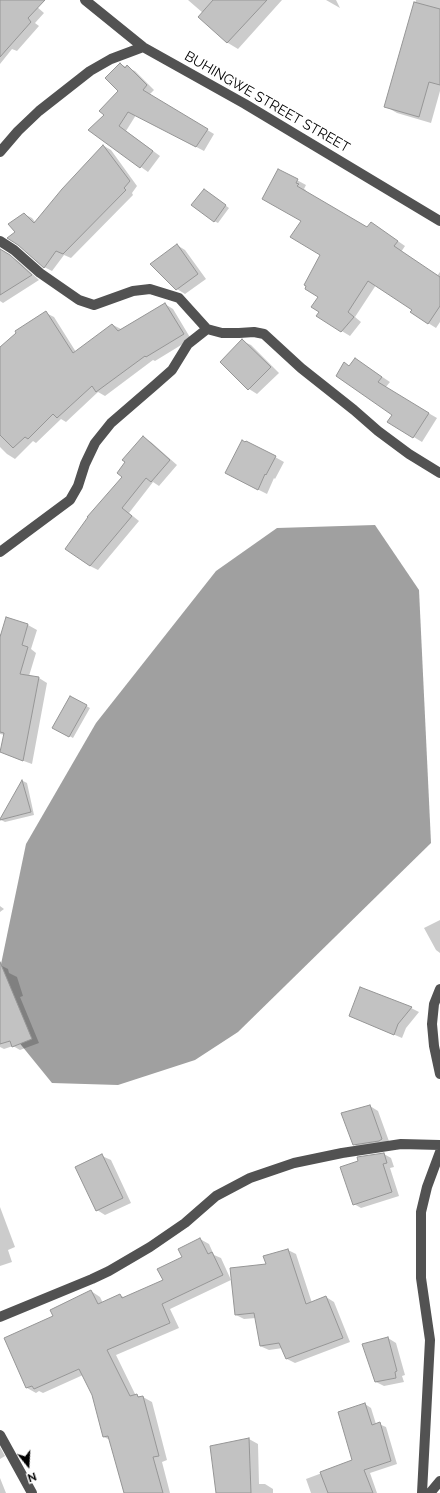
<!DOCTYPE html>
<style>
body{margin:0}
#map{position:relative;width:440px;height:1493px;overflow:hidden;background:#fff;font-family:Raleway,sans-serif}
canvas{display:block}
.north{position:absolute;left:8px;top:1445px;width:40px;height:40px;-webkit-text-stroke:3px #fff;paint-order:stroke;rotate:162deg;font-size:11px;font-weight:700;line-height:16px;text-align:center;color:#000}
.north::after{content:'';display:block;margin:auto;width:14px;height:18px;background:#000;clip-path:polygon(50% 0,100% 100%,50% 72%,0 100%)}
</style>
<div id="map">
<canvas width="440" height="1493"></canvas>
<div class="north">N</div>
</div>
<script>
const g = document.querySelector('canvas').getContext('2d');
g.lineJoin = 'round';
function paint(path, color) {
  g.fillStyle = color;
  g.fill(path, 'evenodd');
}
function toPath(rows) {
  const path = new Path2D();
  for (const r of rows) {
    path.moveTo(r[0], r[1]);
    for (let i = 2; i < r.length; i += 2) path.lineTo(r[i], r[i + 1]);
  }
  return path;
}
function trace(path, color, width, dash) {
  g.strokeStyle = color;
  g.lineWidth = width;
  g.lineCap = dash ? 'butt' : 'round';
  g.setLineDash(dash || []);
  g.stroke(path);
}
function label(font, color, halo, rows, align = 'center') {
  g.font = font + ' Raleway,sans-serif';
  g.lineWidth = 3;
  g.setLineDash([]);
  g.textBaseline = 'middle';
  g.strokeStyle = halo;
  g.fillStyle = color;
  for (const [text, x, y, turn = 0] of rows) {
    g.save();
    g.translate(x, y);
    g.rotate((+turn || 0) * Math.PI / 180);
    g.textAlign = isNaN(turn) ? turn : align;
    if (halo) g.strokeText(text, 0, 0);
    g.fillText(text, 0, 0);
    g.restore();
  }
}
const water = toPath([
 [375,525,419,590,431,843,238,1032,195,1060,118,1085,52,1083,13,1035,0,969,26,844,96,723,216,571,277,528]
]);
const shadow = toPath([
 [0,0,29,0,44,13,35,23,39,26,17,51,12,49,0,64],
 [188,0,282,0,238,49,228,43,199,17,203,13],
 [326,0,336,0,340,8],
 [416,0,440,0,440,91,431,123,397,113,385,106],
 [120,64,135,71,154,90,149,95,214,134,204,151,136,115,126,131,160,156,148,172,89,130,105,115,120,91],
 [104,146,111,150,137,186,132,193,133,195,71,258,64,255,52,271,44,267,16,233,24,214,32,218,36,223],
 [284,173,306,185,304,189,306,190,305,192,368,228,379,228,405,246,401,252,437,276,440,272,440,322,436,328,428,323,413,310,376,285,355,317,361,322,350,336,317,316,320,312,319,296,322,255,302,220],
 [208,193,229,208,218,223,214,221],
 [177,245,185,250,206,279,185,294,177,289],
 [0,249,18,261,39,280,3,303,0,301],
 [165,304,173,309,191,339,155,361,153,360,105,396,98,392,66,422,61,419,36,443,33,441,15,459,7,454,0,447,0,348,46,313,54,317,76,352,113,325,121,329],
 [242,341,251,345,279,373,257,394,249,389],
 [355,359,390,382,385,388,437,418,422,442,389,422,393,414,350,367],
 [144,438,151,442,177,465,159,486,153,482,129,513,139,521,98,570,90,566,123,476],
 [275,457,284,462,275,479,274,478,267,494,235,478],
 [7,619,28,625,37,630,31,649,36,653,29,676,39,678,47,683,32,764,10,756,1,751,5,735,0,734,0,634,2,634],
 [70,697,90,708,73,738,53,727],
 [23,781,27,783,34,815,5,822,1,820],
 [0,906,4,909,0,912],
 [440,920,440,953,436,950,424,928],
 [0,965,8,969,9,973,17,977,23,996,20,997,39,1043,20,1050,13,1046,4,1049,0,1047],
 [411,1008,419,1012,406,1028,402,1038,350,1016],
 [370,1106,378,1111,390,1144,362,1149,353,1144],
 [384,1154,391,1158,394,1167,390,1168,399,1196,361,1208,354,1204],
 [102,1156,111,1160,131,1203,105,1215,97,1210],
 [0,1207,15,1247,8,1250,12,1262,0,1266],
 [200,1239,209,1244,214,1255,221,1258,231,1280,170,1309,179,1328,116,1355,136,1396,143,1397,152,1402,167,1460,162,1462,170,1493,124,1493,110,1440,104,1437,93,1395,83,1375,43,1393,39,1391,36,1393,27,1388,54,1317,91,1291,100,1297,103,1303,120,1295,125,1298,164,1281],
 [288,1250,296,1254,312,1303,326,1297,334,1302,350,1342,295,1363,287,1359,283,1348,269,1350,260,1346,256,1318,244,1319,236,1315,267,1265,265,1257],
 [388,1338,396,1343,405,1375,402,1376,404,1382,384,1386,376,1382],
 [365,1404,371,1408,376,1424,379,1424,386,1427,397,1464,370,1473,377,1493,311,1493,306,1479,354,1461],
 [249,1439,258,1444,259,1484,265,1484,273,1489,273,1493,217,1493,211,1447],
 [0,1447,5,1456,0,1459],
 [0,1478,6,1493,0,1493]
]);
const building = toPath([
 [0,0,45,0,28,18,31,22,0,57,0,0],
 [213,0,267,0,227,43,198,17,213,0],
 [414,2,440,9,440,85,429,82,419,117,384,107,414,2],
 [120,63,125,68,127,65,147,85,143,90,208,129,196,147,128,112,119,126,153,151,140,168,88,130,104,115,99,111,118,91,105,78,120,63],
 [103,145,130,181,124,188,126,190,63,254,56,251,44,268,18,245,7,238,15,232,8,224,24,213,34,223,62,189,103,145],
 [278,169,298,179,296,183,299,184,297,186,367,227,371,222,398,241,394,246,440,277,440,306,428,324,410,312,412,310,368,281,348,312,354,317,341,332,316,316,319,312,311,307,318,297,305,289,306,286,304,285,320,255,290,237,301,221,262,199,278,169],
 [204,189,226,205,214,222,191,205,204,189],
 [177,244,198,274,176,290,150,264,177,244],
 [0,249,10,255,32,275,0,295,0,249],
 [165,303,184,334,146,357,145,356,96,392,92,386,57,418,53,414,28,439,25,437,13,448,0,435,0,347,16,333,15,331,46,311,73,353,112,324,118,331,165,303],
 [242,339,271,367,248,390,220,362,242,339],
 [355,358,382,377,378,382,429,413,413,438,387,422,392,415,336,376,344,362,349,366,355,358],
 [143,436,170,460,151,482,146,478,122,508,132,516,90,566,65,549,88,517,87,517,122,477,117,473,125,462,122,460,143,436],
 [242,440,245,442,246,441,276,456,266,475,265,474,258,490,225,473,242,440],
 [6,617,28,624,22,645,28,647,20,674,39,677,23,761,0,752,4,733,0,732,0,637,6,617],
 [70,696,87,705,69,737,52,728,70,696],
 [22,780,31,812,0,820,0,819,22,780],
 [0,962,32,1039,12,1047,10,1041,0,1044,0,962],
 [360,987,412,1007,398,1024,394,1035,349,1016,360,987],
 [370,1105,382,1139,379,1141,353,1145,341,1113,370,1105],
 [384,1153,387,1163,383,1164,392,1192,353,1205,340,1167,358,1161,357,1157,384,1153],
 [102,1154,123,1198,96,1211,75,1167,102,1154],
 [200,1238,208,1254,212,1252,223,1275,162,1304,170,1323,107,1350,130,1396,137,1394,138,1397,143,1396,159,1456,153,1457,163,1493,124,1493,108,1436,103,1437,92,1395,79,1369,34,1389,32,1386,26,1388,4,1338,53,1316,50,1310,91,1290,98,1304,120,1294,122,1298,163,1280,157,1269,182,1257,178,1249,200,1238],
 [288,1249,306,1304,326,1296,343,1338,286,1359,279,1343,260,1346,254,1313,235,1315,230,1268,266,1264,263,1256,288,1249],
 [388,1337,397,1371,395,1372,396,1378,375,1382,362,1344,388,1337],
 [365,1403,372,1425,380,1422,391,1461,364,1470,373,1493,328,1493,320,1472,352,1460,338,1412,365,1403],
 [249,1438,251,1493,216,1493,210,1446,249,1438]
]);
const minor = toPath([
 [85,0,143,47,245,104,440,221],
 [0,152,18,131,39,111,90,71,111,59,143,47],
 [0,241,14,250,40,273,79,300,94,305,133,291,150,289,179,298,207,329,222,333,239,333,254,332,264,334,301,368,354,410,378,431,409,454,440,473],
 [0,552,70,500,78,486,85,464,95,443,111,423,155,385,172,370,188,344,207,329],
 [440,989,434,1004,432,1024,434,1046,440,1074],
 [0,1317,92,1279,109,1271,150,1247,185,1223,216,1196,250,1178,294,1163,342,1153,401,1144,440,1145],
 [0,1435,32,1493],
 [422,1493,430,1340,421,1278,421,1212,427,1187,440,1152],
 [430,1493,440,1481]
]);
const streetNames = [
 ["BUHINGWE STREET STREET",267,102,30]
];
paint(water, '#a0a0a0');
paint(shadow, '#0003');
paint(building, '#c2c2c2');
trace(building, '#969696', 1);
trace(minor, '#525252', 10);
label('14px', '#000', '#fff', streetNames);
</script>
